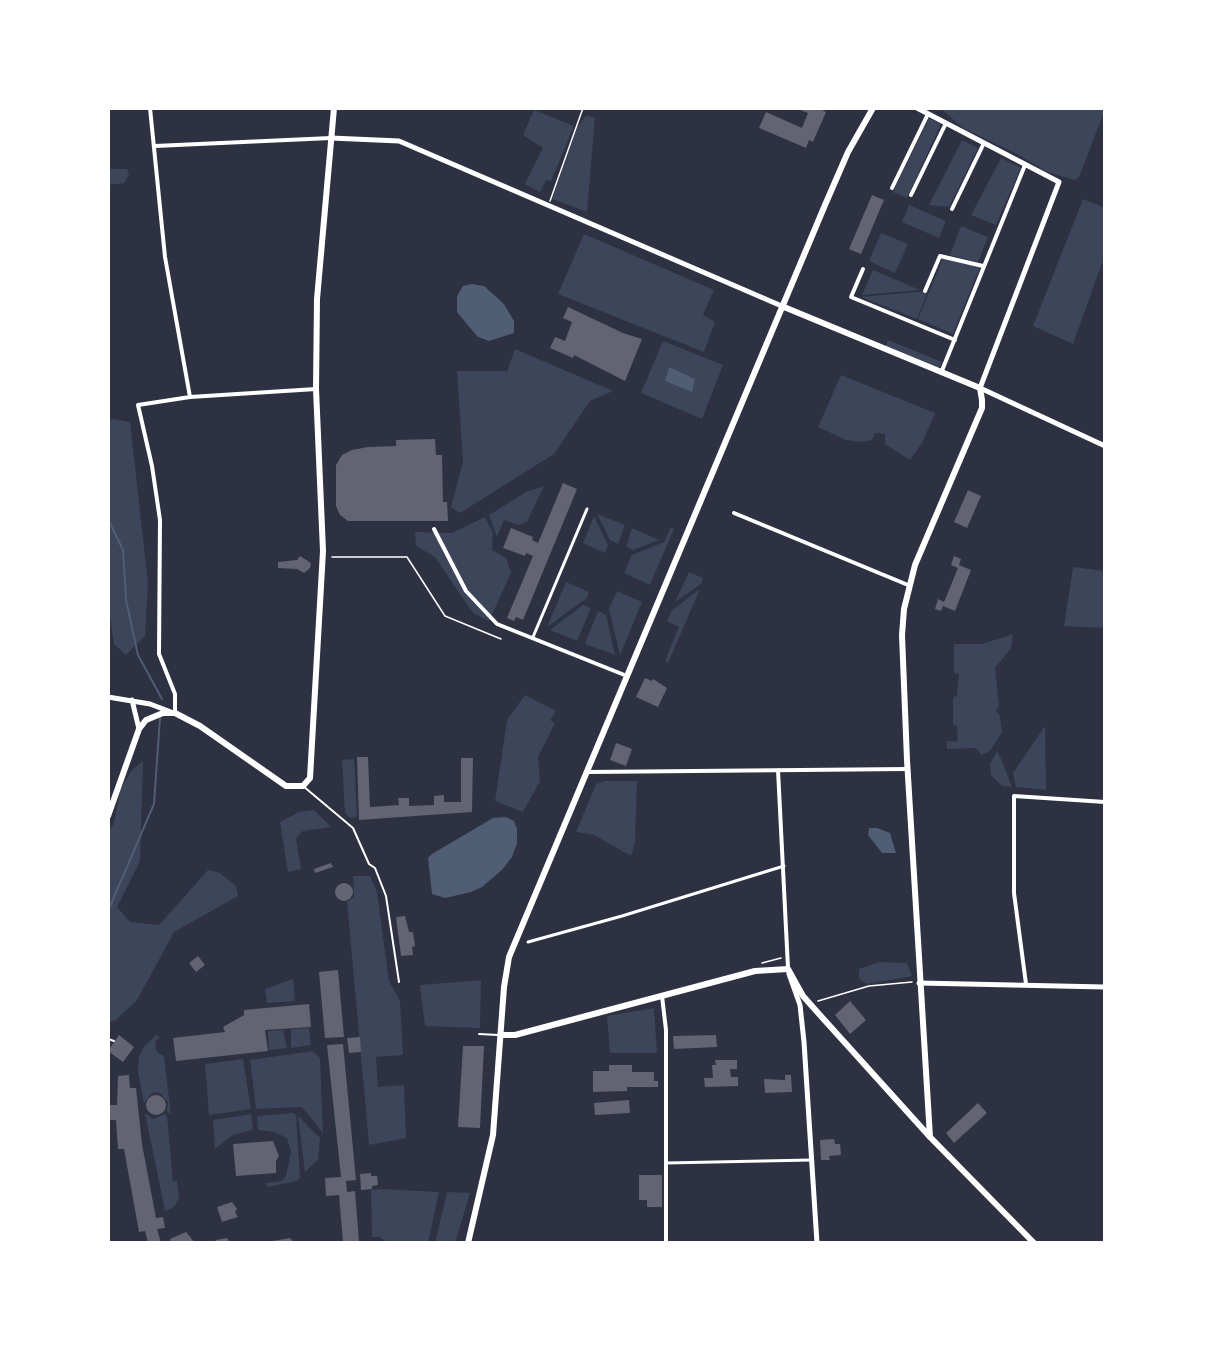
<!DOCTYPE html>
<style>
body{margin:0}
#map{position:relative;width:1213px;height:1351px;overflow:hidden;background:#2d3142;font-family:"Fira Sans",sans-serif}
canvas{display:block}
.frame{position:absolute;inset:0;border:110px solid #fff;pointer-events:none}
</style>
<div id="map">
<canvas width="1213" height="1351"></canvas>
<div class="frame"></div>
</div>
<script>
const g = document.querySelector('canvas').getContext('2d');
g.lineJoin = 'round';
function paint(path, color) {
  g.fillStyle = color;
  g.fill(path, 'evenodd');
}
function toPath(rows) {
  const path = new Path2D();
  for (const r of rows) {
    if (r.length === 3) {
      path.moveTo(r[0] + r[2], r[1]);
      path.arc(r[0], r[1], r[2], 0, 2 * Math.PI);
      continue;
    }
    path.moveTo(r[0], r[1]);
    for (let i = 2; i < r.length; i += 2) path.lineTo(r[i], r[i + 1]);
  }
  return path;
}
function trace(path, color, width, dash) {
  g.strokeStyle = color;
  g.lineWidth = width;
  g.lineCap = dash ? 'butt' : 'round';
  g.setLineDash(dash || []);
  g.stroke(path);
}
const green = toPath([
 [940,108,1105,108,1105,110,1079,177,1074,180,1045,171,1021,156,963,128],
 [534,110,574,126,551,181,546,180,540,192,525,184,543,148,523,135],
 [586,116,595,117,587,212,552,199,577,128],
 [929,118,941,124,907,198,893,192],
 [962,140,978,148,949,207,929,205],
 [1001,158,1021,168,996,225,971,215],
 [108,169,127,169,129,175,124,183,108,185],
 [1083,199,1105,208,1105,264,1102,263,1073,344,1033,326],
 [909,205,946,221,939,238,902,222],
 [961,226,988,237,978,262,950,255],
 [881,233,908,244,895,273,869,261],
 [584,234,714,290,703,315,715,322,704,352,558,294],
 [943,258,980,267,953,334,918,319],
 [873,270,920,290,862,295],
 [928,291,917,319,861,297],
 [888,340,942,362,939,369,885,347],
 [663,341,723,365,702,419,641,393],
 [515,349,613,391,590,401,554,454,460,513,451,507,463,462,457,371,507,371],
 [841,375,935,413,922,443,910,460,885,444,885,434,875,433,872,440,863,442,846,440,818,427],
 [113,419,130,422,148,583,145,636,126,655,114,644,108,603,108,421],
 [544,486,527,522,519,525,504,520,497,537,489,515,526,492],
 [597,514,625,525,618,544,610,540],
 [594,516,608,545,605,553,583,543],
 [485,517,493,533,492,550,506,558,511,573,489,621,473,613,435,557,416,546,415,532,452,533],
 [671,527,674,529,650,585,624,573,632,555,664,542],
 [632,528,659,540,633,550,626,547],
 [1073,567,1105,571,1105,628,1064,626],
 [689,572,703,578,701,584,675,602],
 [566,582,589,592,587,598,547,627],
 [700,589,668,663,665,661,679,627,667,621,672,610],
 [617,591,642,602,620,655,609,609],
 [583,605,591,608,577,641,550,630],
 [598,611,606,615,615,655,585,644],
 [1013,634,1011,648,995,668,999,705,996,710,1000,716,1002,732,990,751,981,755,976,748,947,749,947,741,957,742,958,738,957,726,953,725,953,697,957,696,959,674,954,673,954,644,982,644],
 [525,695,556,711,550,720,555,723,538,757,540,781,523,812,495,801,507,720],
 [1045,726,1046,790,1016,787,1013,773],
 [997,751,1002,761,1012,787,1002,786,991,775,990,764],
 [354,759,357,817,350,818,345,813,342,760],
 [143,761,140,861,117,907,130,922,159,925,208,870,220,873,236,886,238,896,174,932,137,1000,116,1020,108,1022,108,833,114,823,120,791,131,771],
 [605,781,637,781,635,842,631,856,594,835,576,832,596,784],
 [314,810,331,827,303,831,296,838,301,869,288,872,280,822,299,812],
 [353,876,370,876,377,892,389,981,400,1001,403,1055,376,1057,378,1087,404,1085,406,1138,369,1145,347,902,354,897],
 [879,962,907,963,912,976,866,984,859,979,859,969],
 [293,979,295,1001,267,1003,265,989],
 [481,980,480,1028,425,1026,420,985],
 [654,1008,657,1053,610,1053,607,1016],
 [309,1028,311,1045,291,1048,291,1029],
 [283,1030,287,1048,269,1050,268,1031],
 [156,1035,160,1038,155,1041,157,1052,164,1056,171,1116,167,1111,168,1102,159,1092,152,1093,144,1103,138,1072,139,1056,144,1047],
 [313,1051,320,1058,323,1133,302,1107,256,1109,250,1060],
 [243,1059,251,1109,209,1115,205,1064],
 [145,1113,153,1119,165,1114,167,1116,173,1181,177,1181,179,1197,174,1207,165,1211],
 [293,1113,296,1115,300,1177,297,1181,267,1187,266,1183,281,1181,286,1176,291,1152,287,1138,274,1132,258,1130,257,1116],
 [251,1114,253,1130,233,1135,215,1149,213,1120],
 [298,1116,320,1138,318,1160,305,1172],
 [379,1189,439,1192,428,1243,388,1243,379,1237,372,1237,371,1190],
 [447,1192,470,1193,455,1243,435,1243]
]);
const water = toPath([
 [472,284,484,286,504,304,514,321,514,333,489,341,478,337,466,323,457,312,457,296,463,286],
 [669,367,695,379,692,392,665,381],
 [506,817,514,821,517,829,517,843,512,857,502,870,482,887,471,892,445,898,432,894,428,858,432,854,493,818],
 [869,828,877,828,890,833,896,853,882,853,868,835]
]);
const stream = toPath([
 [108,519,123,550,126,600,138,655,162,699],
 [108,911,154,804,160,718]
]);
const building = toPath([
 [796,108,823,108,822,110,826,112,813,142,809,140,806,148,759,128,766,112,802,128,808,113],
 [872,195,884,200,861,254,849,249],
 [568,307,623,333,642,339,625,381,574,355,573,358,550,348,555,337,565,341,572,322,563,318],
 [435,439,436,455,442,455,443,502,447,502,448,521,348,521,340,515,336,506,336,465,342,455,352,450,368,447,396,446,396,440],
 [563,483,577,489,523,620,516,617,514,621,507,618,533,556,526,553,525,556,503,548,511,528,533,537,532,540,538,543],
 [968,490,981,496,967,528,954,522],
 [300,556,311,563,310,568,304,573,297,569,278,568,278,562,297,560],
 [954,556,961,559,959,565,971,570,955,611,943,606,941,611,935,609,938,599,944,602,958,568,951,565],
 [645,678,652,681,653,679,667,688,658,707,636,697],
 [616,743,632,749,626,766,610,760],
 [357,757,368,757,370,807,399,805,398,798,409,798,409,806,434,805,434,796,444,795,444,802,461,802,461,758,473,758,472,812,359,820],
 [331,863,333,867,315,873,314,869],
 [344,892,9],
 [405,916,409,932,413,932,415,946,412,947,413,955,401,956,396,917],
 [198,956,205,965,196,972,189,963],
 [338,970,344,1037,325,1038,319,972],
 [850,1001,866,1020,850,1034,835,1015],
 [309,1004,311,1027,265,1030,268,1051,176,1061,173,1038,225,1032,223,1027,244,1015,244,1010],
 [119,1035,134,1047,123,1062,108,1051],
 [716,1035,717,1047,674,1049,673,1036],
 [360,1037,361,1052,349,1053,347,1038],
 [343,1044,356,1180,346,1181,347,1192,355,1191,359,1241,343,1242,339,1195,326,1196,325,1178,341,1177,327,1045],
 [463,1046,484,1046,480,1128,458,1127],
 [715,1060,737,1060,737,1069,730,1069,731,1077,738,1077,738,1086,705,1087,704,1078,713,1078,712,1065,716,1065],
 [609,1065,632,1065,632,1072,654,1072,654,1081,658,1081,658,1087,627,1087,627,1091,593,1092,593,1071,609,1071],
 [129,1075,130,1088,136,1088,142,1144,156,1218,163,1217,165,1228,157,1229,161,1243,148,1243,145,1231,139,1232,124,1149,118,1149,116,1120,110,1120,109,1105,117,1105,118,1076],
 [785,1075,791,1075,792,1092,765,1093,764,1079,785,1080],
 [156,1105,10],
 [629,1100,630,1113,595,1115,594,1103],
 [978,1103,987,1113,954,1143,946,1133],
 [834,1139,835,1144,840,1144,841,1155,829,1156,830,1160,821,1160,820,1140],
 [273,1141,279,1156,276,1161,276,1173,236,1176,233,1144],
 [371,1173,371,1176,377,1176,378,1185,372,1186,372,1189,361,1190,360,1174],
 [639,1175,662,1175,662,1207,647,1207,647,1200,639,1200],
 [232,1202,237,1209,235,1212,238,1217,222,1222,217,1207],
 [186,1232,195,1243,171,1243,170,1239],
 [227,1238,230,1243,214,1243,216,1240],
 [290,1238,294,1243,267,1243,267,1242]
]);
const path = toPath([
 [550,201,583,108],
 [332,557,407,557,445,616,501,639],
 [762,963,781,958],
 [818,1001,869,986,912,982]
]);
const service = toPath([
 [303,786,353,828,369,864,375,868,386,896,399,982],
 [479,1034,498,1035],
 [108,1039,114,1041]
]);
const pedestrian = toPath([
 [533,637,587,509],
 [528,942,622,916,784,866],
 [666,1163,811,1160]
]);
const minor = toPath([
 [150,108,165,257,190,397],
 [155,146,331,138],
 [892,188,928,114],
 [911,195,946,123],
 [952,209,984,143],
 [863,269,851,297,955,340],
 [925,291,940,256,983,266],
 [941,373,1025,165],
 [734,513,908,585],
 [434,529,466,591,497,624,627,676],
 [175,712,175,694,159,654,160,520,152,466,138,405,190,397,316,389],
 [778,770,788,968],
 [588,772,907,769],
 [1026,984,1014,893,1014,796,1105,802],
 [662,996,666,1030,666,1243]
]);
const tertiary = toPath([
 [917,108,1059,182,980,388,1105,446],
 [331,138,399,141,784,307],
 [108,697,150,704,171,712],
 [132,700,139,729],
 [789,974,800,1005,804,1042,817,1243],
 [919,983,1105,987]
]);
const secondary = toPath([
 [784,307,980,388,982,400,982,408,915,565,904,609,902,635,907,760,930,1137],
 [108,816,139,729,146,720,163,713,175,713,200,726,286,786,303,786,310,778,323,551,316,389,317,299,334,108],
 [500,1035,515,1035,755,971,788,969,803,996,819,1014,930,1137,1034,1243],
 [468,1243,493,1135,504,987,509,957,825,205,848,152,873,108]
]);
paint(green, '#3c4559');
paint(water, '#4f5d75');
trace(stream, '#4f5d75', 2);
paint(building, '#626471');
trace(path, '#fff', 1.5);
trace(service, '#fff', 2);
trace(pedestrian, '#fff', 3);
trace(minor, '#fff', 4);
trace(tertiary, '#fff', 5);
trace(secondary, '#fff', 6);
</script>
